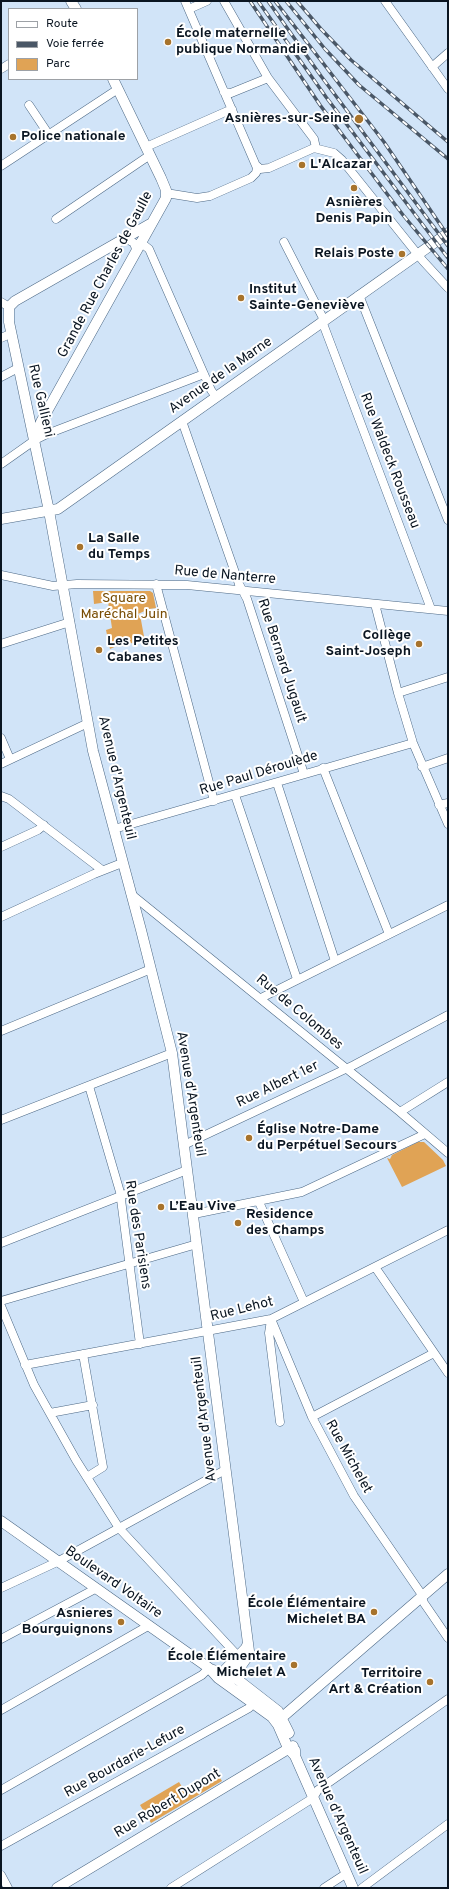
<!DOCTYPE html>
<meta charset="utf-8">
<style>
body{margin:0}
#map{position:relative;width:449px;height:1889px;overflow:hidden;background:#d1e4f8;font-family:Overpass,sans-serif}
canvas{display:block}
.frame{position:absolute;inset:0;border:2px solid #0a1521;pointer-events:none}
.legend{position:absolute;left:8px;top:8px;width:130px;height:72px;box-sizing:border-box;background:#fff;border:1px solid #9da1a6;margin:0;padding:5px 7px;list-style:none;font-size:12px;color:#0a1521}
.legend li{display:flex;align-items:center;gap:8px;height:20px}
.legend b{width:20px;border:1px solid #9da1a6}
</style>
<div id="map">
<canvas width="449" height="1889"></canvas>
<div class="frame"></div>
<ul class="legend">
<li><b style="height:5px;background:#fff"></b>Route</li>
<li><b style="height:5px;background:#4a5766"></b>Voie ferrée</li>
<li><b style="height:11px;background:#e0a355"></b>Parc</li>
</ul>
</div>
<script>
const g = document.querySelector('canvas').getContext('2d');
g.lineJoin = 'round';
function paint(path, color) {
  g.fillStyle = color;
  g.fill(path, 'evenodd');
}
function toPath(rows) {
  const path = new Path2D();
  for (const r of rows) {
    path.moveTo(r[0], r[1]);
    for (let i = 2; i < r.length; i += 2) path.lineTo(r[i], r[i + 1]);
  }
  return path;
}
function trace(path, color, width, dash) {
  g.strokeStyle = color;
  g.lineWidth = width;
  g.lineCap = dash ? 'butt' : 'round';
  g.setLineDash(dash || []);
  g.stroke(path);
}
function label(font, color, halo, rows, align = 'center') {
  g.font = font + ' Overpass,sans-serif';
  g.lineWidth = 4;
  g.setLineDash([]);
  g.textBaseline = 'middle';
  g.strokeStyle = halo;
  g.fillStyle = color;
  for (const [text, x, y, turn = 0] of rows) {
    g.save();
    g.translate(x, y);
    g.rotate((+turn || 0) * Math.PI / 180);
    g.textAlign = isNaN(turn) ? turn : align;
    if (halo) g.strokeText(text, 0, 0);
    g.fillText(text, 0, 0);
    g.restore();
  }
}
const green = toPath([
 [93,591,150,591,153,593,156,608,149,609,138,614,141,620,145,642,121,644,110,649,106,630,112,628,108,602,94,604],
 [418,1142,424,1142,443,1160,446,1166,402,1187,387,1158,390,1159,392,1155],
 [216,1771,222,1781,151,1823,140,1805,179,1782,184,1790]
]);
const minor = toPath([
 [224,1,268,78,314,139,316,148],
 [385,1,448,89],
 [189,9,207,1],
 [432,67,448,53],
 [1,69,9,64],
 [224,92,231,93,268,78],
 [29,105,49,135],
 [146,147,232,109],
 [1,166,118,89],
 [257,166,260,169,269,168,314,148,334,153,342,160,423,261,448,288],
 [166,193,197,198,210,196,251,178,256,173,257,168,185,1],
 [56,219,150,155],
 [125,238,134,243,136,249],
 [140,242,149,249,211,390,216,397],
 [284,242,324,320],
 [359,295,448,520],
 [1,302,9,307],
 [322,321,431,609],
 [1,338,10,334],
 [1,377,18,368],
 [182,421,239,584,247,599,304,774],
 [1,464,35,440,47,434,204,374],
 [1,575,53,586,77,584,187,585,448,611],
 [156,584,214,801],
 [375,604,398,693,413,743,448,824],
 [1,644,70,622],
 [398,693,448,677],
 [1,738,10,759],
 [1,764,88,723],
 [422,767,448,758],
 [323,768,389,934],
 [277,783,335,961],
 [235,795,297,979],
 [1,796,9,799,102,870],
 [439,805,448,803],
 [114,829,413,743],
 [1,847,38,830,44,825],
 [131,894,400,1112,448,1153],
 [1,917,94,874,122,863],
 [261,998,448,905],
 [1,1031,151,969],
 [89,1086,120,1192,140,1344],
 [400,1112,448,1082],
 [1,1120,172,1053],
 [184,1145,354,1065,448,1015],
 [259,1202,304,1302],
 [194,1214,302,1192,425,1134],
 [1,1243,187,1170],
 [375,1267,448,1373],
 [1,1301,197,1244],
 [1,1306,34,1385,76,1460,119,1528,238,1656],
 [271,1319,312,1417,354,1496,420,1592,424,1603,448,1638],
 [271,1320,269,1333,280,1422],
 [83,1354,103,1467,87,1477],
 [25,1365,271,1319,448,1230],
 [50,1413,93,1405],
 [312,1417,434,1353],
 [1,1588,57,1562,225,1470],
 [1,1639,95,1589],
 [1,1710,148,1626],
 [1,1790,202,1675,209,1668],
 [1,1846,249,1708,256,1699],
 [1,1875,8,1888],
 [171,1888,313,1798,318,1790,448,1699],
 [324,1888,347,1873],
 [362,1888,448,1824]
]);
const major = toPath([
 [71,1,76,9],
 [150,224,15,301,9,307,9,322,49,511,93,751,141,930,172,1053,249,1651,248,1656,228,1684],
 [35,440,41,422,166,198,166,190,161,178,113,79],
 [1,519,58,509,448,233],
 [1,1521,209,1668,218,1678,272,1717,278,1725,288,1748,295,1756],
 [210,1669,233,1676,278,1711,289,1733],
 [219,1676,246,1648,248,1643],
 [279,1720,448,1574],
 [295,1750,295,1756,353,1888],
 [57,1888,293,1746]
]);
const rail = toPath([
 [250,1,320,105,403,215,448,269],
 [258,1,326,97,448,258],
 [268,1,321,76,448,246],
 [275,1,384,142,448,236],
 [286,1,325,49,359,85,448,159],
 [297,1,321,29,351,60,448,142]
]);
const markers = [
 [168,42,4,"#a7732c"],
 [359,119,5,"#a7732c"],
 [13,137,4,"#a7732c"],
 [302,165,4,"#a7732c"],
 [354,188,4,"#a7732c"],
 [402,254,4,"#a7732c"],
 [241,298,4,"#a7732c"],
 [80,547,4,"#a7732c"],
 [419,644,4,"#a7732c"],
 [99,650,4,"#a7732c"],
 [249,1138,4,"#a7732c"],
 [161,1207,4,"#a7732c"],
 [238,1223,4,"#a7732c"],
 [374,1612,4,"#a7732c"],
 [121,1622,4,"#a7732c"],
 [294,1665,4,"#a7732c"],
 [430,1682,4,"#a7732c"]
];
const poiNames = [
 ["École maternelle",176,34],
 ["publique Normandie",176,50],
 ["Asnières-sur-Seine",350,119,"right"],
 ["Police nationale",21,137],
 ["L'Alcazar",310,165],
 ["Asnières",354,203,"center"],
 ["Denis Papin",354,219,"center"],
 ["Relais Poste",394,254,"right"],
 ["Institut",249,290],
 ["Sainte-Geneviève",249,306],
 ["La Salle",88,539],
 ["du Temps",88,555],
 ["Collège",411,636,"right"],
 ["Saint-Joseph",411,652,"right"],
 ["Les Petites",107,642],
 ["Cabanes",107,658],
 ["Église Notre-Dame",257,1130],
 ["du Perpétuel Secours",257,1146],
 ["L’Eau Vive",169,1207],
 ["Residence",246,1215],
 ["des Champs",246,1231],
 ["École Élémentaire",366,1604,"right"],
 ["Michelet BA",366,1620,"right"],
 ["Asnieres",113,1614,"right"],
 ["Bourguignons",113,1630,"right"],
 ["École Élémentaire",286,1657,"right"],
 ["Michelet A",286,1673,"right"],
 ["Territoire",422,1674,"right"],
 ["Art & Création",422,1690,"right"]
];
const streetNames = [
 ["Grande Rue Charles de Gaulle",106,275,-62],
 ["Avenue de la Marne",221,376,-35],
 ["Rue Gallieni",40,401,77],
 ["Rue Waldeck Rousseau",389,461,69],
 ["Rue de Nanterre",225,576,5],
 ["Rue Bernard Jugault",281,661,72],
 ["Rue Paul Déroulède",259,774,-17],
 ["Avenue d'Argenteuil",116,778,77],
 ["Rue de Colombes",299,1013,40],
 ["Rue Albert 1er",278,1085,-26],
 ["Avenue d'Argenteuil",190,1094,81],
 ["Rue des Parisiens",137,1235,81],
 ["Rue Lehot",242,1310,-14],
 ["Avenue d'Argenteuil",205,1419,-97],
 ["Rue Michelet",348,1457,61],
 ["Boulevard Voltaire",113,1583,35],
 ["Rue Bourdarie-Lefure",125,1762,-29],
 ["Rue Robert Dupont",168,1804,-31],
 ["Avenue d'Argenteuil",337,1816,66]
];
const parkNames = [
 ["Square",124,599],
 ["Maréchal Juin",124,615]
];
paint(green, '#e0a355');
trace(minor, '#4c6885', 9);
trace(major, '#4c6885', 11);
trace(minor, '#fff', 8);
trace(major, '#fff', 10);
trace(rail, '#4a5766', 3.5);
trace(rail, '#fff', 2, [6]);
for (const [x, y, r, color] of markers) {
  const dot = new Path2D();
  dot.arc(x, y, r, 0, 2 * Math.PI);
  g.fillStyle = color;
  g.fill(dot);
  trace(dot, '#fff', 1.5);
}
label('bold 14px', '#0a1521', '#fff', poiNames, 'left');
label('14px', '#0a1521', '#fff', streetNames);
label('14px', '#774b02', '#fff', parkNames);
</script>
